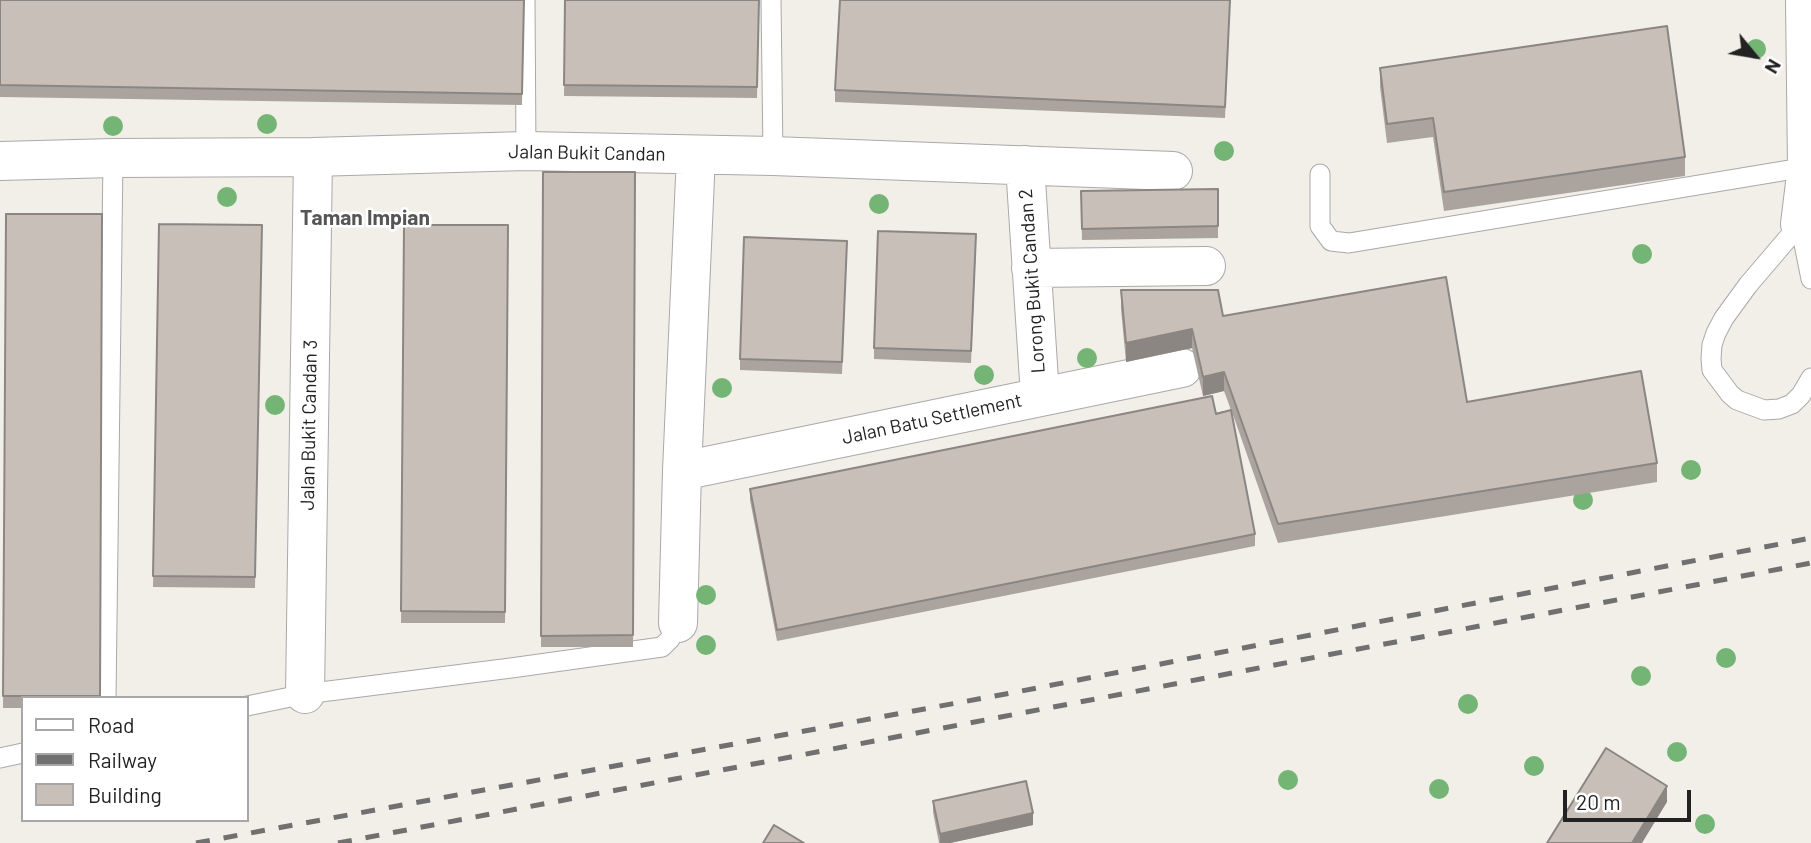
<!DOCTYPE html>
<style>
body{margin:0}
#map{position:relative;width:1811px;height:843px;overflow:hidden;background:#f2efe9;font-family:Barlow,sans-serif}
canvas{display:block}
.legend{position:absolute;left:21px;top:696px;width:228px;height:126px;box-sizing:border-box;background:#fff;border:2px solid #a7a7a7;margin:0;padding:9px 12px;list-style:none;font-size:21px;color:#222}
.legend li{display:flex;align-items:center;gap:14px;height:35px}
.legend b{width:35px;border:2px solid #a7a7a7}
.north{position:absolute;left:1720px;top:21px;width:70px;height:70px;-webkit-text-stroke:5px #fff;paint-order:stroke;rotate:120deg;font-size:19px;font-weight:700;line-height:28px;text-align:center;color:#222}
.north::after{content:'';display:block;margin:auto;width:24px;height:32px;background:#222;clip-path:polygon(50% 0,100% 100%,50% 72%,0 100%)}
.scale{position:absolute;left:1563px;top:790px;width:128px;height:32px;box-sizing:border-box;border:4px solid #222;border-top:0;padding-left:9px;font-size:21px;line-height:24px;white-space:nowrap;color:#222;-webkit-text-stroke:5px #fff;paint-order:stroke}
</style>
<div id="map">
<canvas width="1811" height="843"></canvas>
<ul class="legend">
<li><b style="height:9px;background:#fff"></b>Road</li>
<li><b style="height:9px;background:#707070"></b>Railway</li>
<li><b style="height:19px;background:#c7bfb8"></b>Building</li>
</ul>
<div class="north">N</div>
<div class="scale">20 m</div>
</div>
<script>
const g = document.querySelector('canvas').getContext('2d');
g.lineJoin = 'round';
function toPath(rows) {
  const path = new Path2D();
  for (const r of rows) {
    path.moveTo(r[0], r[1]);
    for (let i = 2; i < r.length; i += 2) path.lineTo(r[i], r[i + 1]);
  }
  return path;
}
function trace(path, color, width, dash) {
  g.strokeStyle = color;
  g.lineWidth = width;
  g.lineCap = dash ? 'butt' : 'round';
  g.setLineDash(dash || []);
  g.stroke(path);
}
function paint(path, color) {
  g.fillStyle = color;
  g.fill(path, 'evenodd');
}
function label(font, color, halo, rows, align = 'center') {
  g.font = font + ' Barlow,sans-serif';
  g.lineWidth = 5;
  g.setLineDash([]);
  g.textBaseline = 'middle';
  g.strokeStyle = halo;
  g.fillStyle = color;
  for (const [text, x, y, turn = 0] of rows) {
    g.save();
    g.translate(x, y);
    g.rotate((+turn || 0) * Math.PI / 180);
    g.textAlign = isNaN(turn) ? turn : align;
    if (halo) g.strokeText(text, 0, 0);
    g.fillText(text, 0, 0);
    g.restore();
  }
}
const lane = toPath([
 [525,0,526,151],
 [771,0,773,156],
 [1320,174,1320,226,1331,241,1349,243,1807,167],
 [1811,279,1800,224,1748,285,1724,318,1716,333,1712,345,1711,359,1712,370,1730,394,1737,400,1764,410,1779,409,1792,404,1801,395,1811,378],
 [106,698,113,158],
 [247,706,305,694,511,668,662,647,670,639,678,623],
 [0,758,23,753]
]);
const street = toPath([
 [0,161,113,158,313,157,526,151,773,156,1173,171],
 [1025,165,1040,396],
 [1800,224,1807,167,1805,0],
 [1031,268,1206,266],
 [682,471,1182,368],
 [678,623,682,471,696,155],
 [305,694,313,157]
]);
const rail = toPath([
 [196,843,1011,693,1811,538],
 [338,843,1811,563]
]);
const trees = [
 [1756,49],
 [267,124],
 [113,126],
 [1224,151],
 [227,197],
 [879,204],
 [1642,254],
 [1087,358],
 [984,375],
 [722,388],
 [275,405],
 [1691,470],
 [1583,500],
 [706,595],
 [706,645],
 [1726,658],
 [1641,676],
 [1468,704],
 [1677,752],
 [1534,766],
 [1288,780],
 [1439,789],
 [1705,824]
];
const wall = toPath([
 [0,0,524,0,522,105,0,97],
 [565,0,759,0,757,98,564,96],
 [1230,9,1225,118,835,102,835,90],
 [1380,68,1685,157,1685,176,1444,211,1433,137,1387,143,1380,87],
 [543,172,635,172,633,647,541,647],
 [1218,189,1218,238,1082,240,1081,191],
 [6,214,102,214,100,698,23,698,23,708,3,708],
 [159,224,262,225,255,588,153,587],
 [404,225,508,225,505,623,401,623],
 [847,241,842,374,740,370,740,359],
 [976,246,971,363,874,359,874,348],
 [1121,290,1223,316,1467,402,1657,463,1657,482,1278,543,1232,412,1255,534,1255,546,777,641,750,500,750,489,1231,410,1224,391,1203,396,1192,348,1126,362,1121,309],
 [933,801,1033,825,950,843,939,843,933,812]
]);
const shadedWall = toPath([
 [1192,329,1192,348,1126,362,1126,343],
 [1224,372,1224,391,1203,396,1203,377],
 [1667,786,1667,802,1642,843,1632,843],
 [1033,813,1033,825,950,843,940,843,940,834]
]);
const building = toPath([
 [0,0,524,0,522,94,0,85,0,0],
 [565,0,759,0,757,87,564,85,565,0],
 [840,0,1230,0,1225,107,835,90,840,0],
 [1667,26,1685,157,1444,192,1433,118,1387,124,1380,68,1667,26],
 [543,172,635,172,633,635,541,636,543,172],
 [1218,189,1218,226,1082,229,1081,191,1218,189],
 [6,214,102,214,100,696,3,696,6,214],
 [159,224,262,225,255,577,153,576,159,224],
 [404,225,508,225,505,612,401,611,404,225],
 [878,231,976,234,971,351,874,348,878,231],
 [744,237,847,241,842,362,740,359,744,237],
 [1446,277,1467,402,1641,371,1657,463,1278,524,1224,372,1203,377,1192,329,1126,343,1121,290,1218,290,1223,316,1446,277],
 [1212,396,1216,414,1231,410,1255,534,777,630,750,489,1212,396],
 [1606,748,1667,786,1632,843,1547,843,1606,748],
 [1026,781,1033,813,940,834,933,801,1026,781],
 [774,825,804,843,763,843,774,825]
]);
const streetNames = [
 ["Jalan Bukit Candan",587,153,1],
 ["Lorong Bukit Candan 2",1032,281,-94],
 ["Jalan Batu Settlement",932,419,-12],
 ["Jalan Bukit Candan 3",309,425,-89]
];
const neighbourhoodNames = [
 ["Taman Impian",365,218]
];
trace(lane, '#a9a9a9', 21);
trace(street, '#a9a9a9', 40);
trace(lane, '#fff', 19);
trace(street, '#fff', 38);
trace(rail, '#707070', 5, [14, 14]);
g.fillStyle = '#74b475';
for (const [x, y] of trees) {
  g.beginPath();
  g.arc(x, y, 10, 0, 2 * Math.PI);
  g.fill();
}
paint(wall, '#aba49e');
paint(shadedWall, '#8b8681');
paint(building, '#c7bfb8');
trace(building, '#8b8681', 2);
label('19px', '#222', '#fff', streetNames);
label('bold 21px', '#555', '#fff', neighbourhoodNames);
</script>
